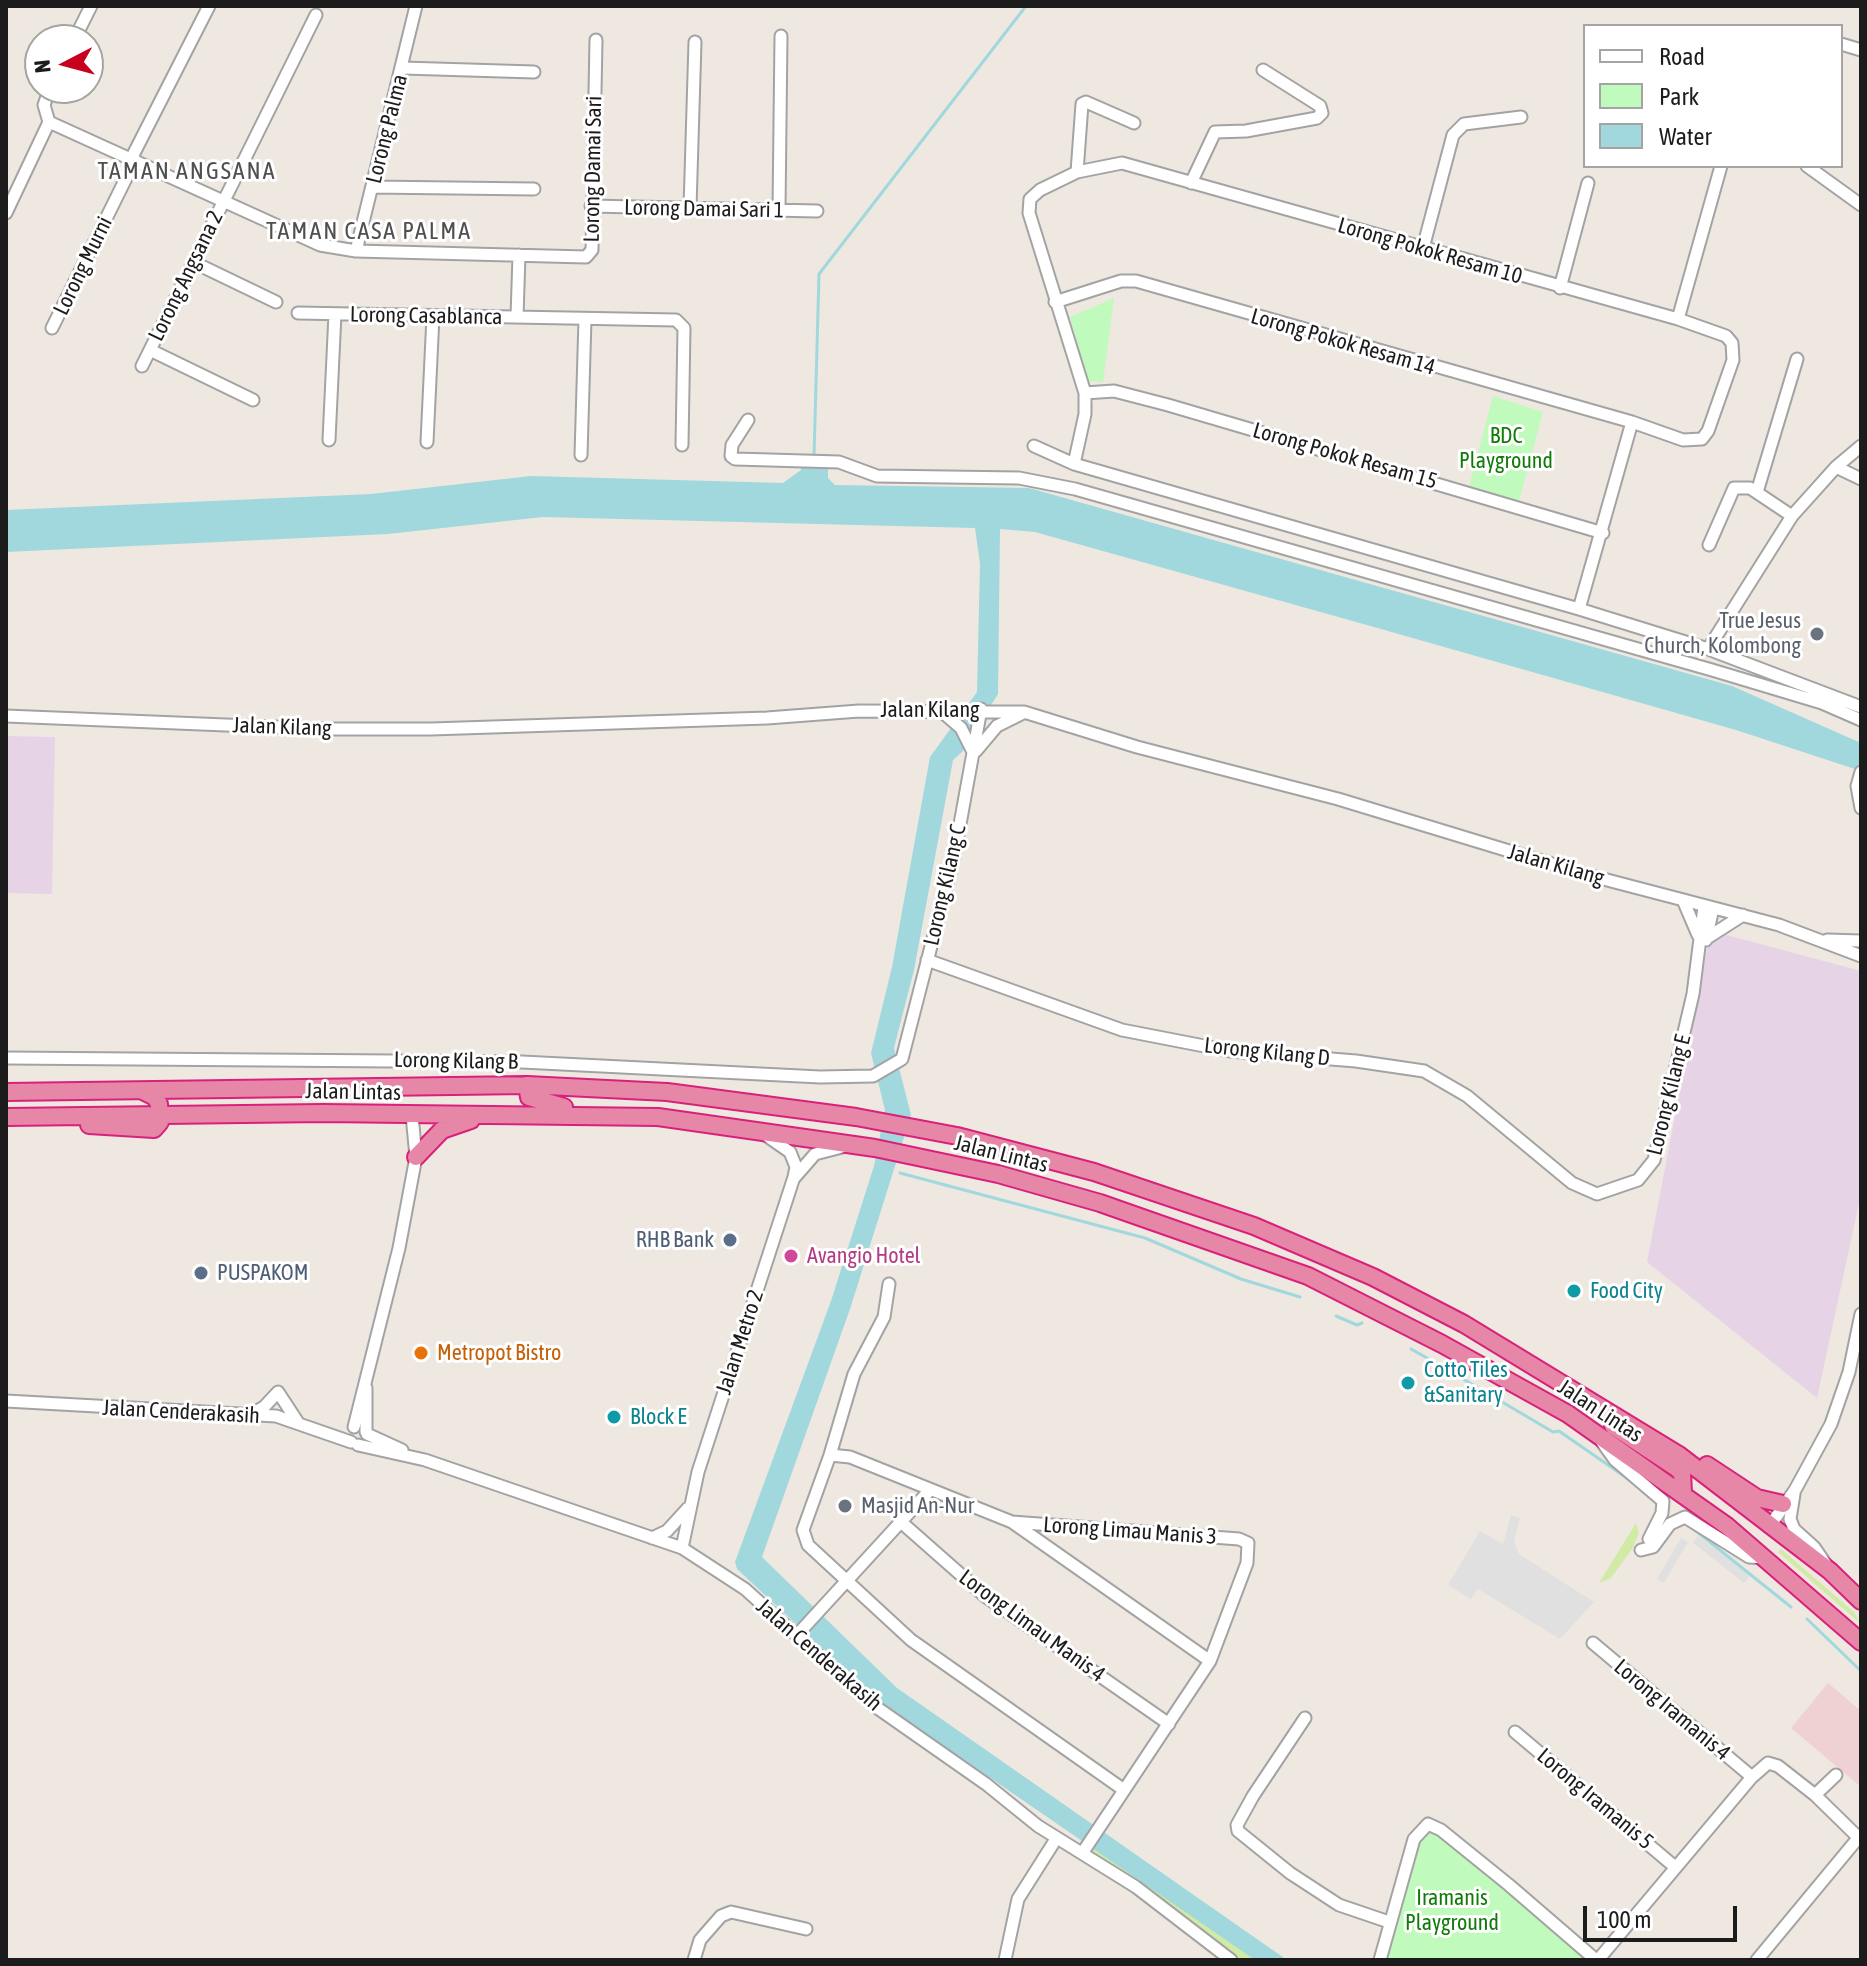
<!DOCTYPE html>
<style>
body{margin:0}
#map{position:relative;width:1867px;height:1966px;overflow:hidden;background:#eee8e1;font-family:"Asap Condensed",sans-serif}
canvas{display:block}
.frame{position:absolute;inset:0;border:8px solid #1c1c1c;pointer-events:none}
.legend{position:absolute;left:1583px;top:24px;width:260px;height:144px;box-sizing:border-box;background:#fff;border:2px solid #a4a4a4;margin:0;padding:10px 14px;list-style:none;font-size:24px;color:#1c1c1c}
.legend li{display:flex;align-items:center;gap:16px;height:40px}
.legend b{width:40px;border:2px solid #a4a4a4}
.north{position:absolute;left:24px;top:24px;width:80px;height:80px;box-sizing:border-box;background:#fff;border:2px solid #a4a4a4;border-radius:50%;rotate:264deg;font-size:22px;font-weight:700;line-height:32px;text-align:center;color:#1c1c1c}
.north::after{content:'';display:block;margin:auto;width:28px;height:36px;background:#c8001d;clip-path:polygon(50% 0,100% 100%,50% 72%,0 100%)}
.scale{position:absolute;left:1583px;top:1906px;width:154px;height:36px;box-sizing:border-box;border:4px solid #1c1c1c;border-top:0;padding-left:10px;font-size:24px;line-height:28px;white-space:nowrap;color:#1c1c1c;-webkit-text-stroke:6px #fff;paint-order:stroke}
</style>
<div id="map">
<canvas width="1867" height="1966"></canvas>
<div class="frame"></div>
<ul class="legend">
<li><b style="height:10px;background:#fff"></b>Road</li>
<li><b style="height:22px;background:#c0fabc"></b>Park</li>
<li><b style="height:22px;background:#a0d8dd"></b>Water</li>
</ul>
<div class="north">N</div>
<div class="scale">100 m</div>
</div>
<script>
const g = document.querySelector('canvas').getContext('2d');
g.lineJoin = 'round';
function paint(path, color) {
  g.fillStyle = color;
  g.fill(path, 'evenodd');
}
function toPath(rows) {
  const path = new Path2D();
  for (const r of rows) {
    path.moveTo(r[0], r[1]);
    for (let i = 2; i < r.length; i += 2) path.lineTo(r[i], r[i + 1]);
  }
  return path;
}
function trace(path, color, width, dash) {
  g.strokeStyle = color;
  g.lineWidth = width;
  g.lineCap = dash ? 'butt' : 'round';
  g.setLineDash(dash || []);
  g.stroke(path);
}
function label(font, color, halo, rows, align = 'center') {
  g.font = font + ' "Asap Condensed",sans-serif';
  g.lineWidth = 6;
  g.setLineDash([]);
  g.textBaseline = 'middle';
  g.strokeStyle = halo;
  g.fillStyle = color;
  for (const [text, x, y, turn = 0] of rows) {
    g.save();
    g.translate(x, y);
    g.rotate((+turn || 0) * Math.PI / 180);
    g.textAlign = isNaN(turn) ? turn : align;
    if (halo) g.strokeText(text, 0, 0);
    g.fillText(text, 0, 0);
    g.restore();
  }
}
const commercial = toPath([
 [1828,1683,1861,1711,1861,1787,1791,1728]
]);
const industrial = toPath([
 [6,736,55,737,52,894,6,893],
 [1723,934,1861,971,1861,1194,1817,1398,1647,1262,1708,944]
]);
const grass = toPath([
 [1636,1523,1639,1533,1632,1549,1611,1578,1599,1583],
 [1781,1549,1854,1612,1861,1624,1778,1552],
 [1093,1846,1113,1859,1255,1960,1240,1960,1091,1852]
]);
const park = toPath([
 [1114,298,1103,382,1088,381,1070,317],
 [1493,396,1543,412,1519,501,1469,487],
 [1433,1831,1584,1955,1585,1960,1386,1960,1420,1841,1425,1833]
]);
const parking = toPath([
 [1511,1515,1520,1518,1514,1541,1519,1554,1594,1602,1560,1639,1478,1589,1471,1599,1448,1585,1480,1531,1503,1544],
 [1698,1536,1750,1576,1744,1583,1693,1543],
 [1681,1538,1688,1542,1664,1583,1657,1579]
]);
const water = toPath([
 [828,454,828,478,835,485,1029,488,1732,686,1861,743,1861,771,1736,730,1374,627,1035,532,1000,529,998,694,962,752,953,760,914,970,894,1048,911,1115,850,1309,762,1557,897,1688,1287,1960,1255,1960,880,1702,737,1569,735,1562,831,1301,874,1166,885,1110,871,1053,892,967,930,757,977,692,980,564,975,528,543,517,388,534,6,552,6,510,371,494,531,476,783,483,801,470,801,455]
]);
const stream = toPath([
 [814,456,819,274,1026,6],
 [900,1173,1145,1238,1241,1279,1300,1297],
 [1336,1316,1357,1325,1362,1323],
 [1411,1349,1443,1367],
 [1453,1373,1553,1432,1559,1431,1634,1483],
 [1691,1527,1791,1607],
 [1807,1619,1861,1671]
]);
const minor = toPath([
 [74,40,91,6],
 [1841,44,1861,50],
 [403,68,534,72],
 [49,122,44,105,50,88],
 [131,159,209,6],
 [1807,166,1861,205],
 [1077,172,1082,104,1086,102,1134,123],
 [1191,183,1215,132,1246,131,1317,118,1322,113,1320,106,1263,70],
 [372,187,534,189],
 [591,206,817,211],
 [690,208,695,42],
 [779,210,781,36],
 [6,213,49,122,320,245,356,251,586,257,592,250,596,40],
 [1423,248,1453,135,1464,124,1521,117],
 [356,251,416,6],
 [193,262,276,302],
 [1560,288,1588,183],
 [1055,302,1121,281,1136,281,1632,422],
 [298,313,676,320,684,328,682,445],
 [517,317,519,255],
 [1678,319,1721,166],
 [52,328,135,160],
 [150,350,253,400],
 [142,366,316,15],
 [1085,393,1114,391,1168,405,1603,533],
 [748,420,732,445,731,456,735,459,839,462,877,476,1019,478,1075,489,1712,670,1822,703,1861,720],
 [329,440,335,314],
 [427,442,433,316],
 [1034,446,1074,464],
 [581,455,585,319],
 [1836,467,1861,479],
 [1757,492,1797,359],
 [1709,545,1734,488,1750,488,1792,516],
 [1579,609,1632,422,1683,440,1702,439,1708,431,1733,360,1732,343,1726,336,1678,319,1122,163,1077,172,1040,190,1030,199,1029,213,1085,393,1085,414,1074,464,1579,609,1708,649,1861,707],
 [1708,649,1792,516,1836,467,1861,446],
 [939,709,961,728,972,750],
 [6,716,323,729,431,729,767,718,859,711,1024,712,1137,747,1338,799,1588,875,1779,925,1861,956],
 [976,751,997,726,1023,713],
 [1861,772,1857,786,1861,808],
 [1683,900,1698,935],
 [1707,938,1743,915],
 [1706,940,1713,908],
 [1827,940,1861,941],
 [927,960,1122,1030,1230,1051,1356,1061,1424,1071,1467,1096,1572,1183,1597,1194,1638,1180,1654,1160,1693,994,1704,907],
 [6,1058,522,1062,820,1077,873,1076,902,1059,954,857,981,709],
 [795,1177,815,1154,842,1147],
 [6,1401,276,1416,351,1442],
 [250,1415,264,1407,278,1392,297,1421],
 [354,1427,399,1248,416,1157,412,1115],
 [366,1432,366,1388],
 [367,1434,402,1450],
 [1602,1442,1615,1460,1663,1501,1662,1513,1649,1539],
 [358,1445,425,1460,682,1548,745,1589,876,1707,986,1784,1038,1826,1136,1887,1231,1960],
 [830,1455,854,1374,884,1317,889,1284],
 [1794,1494,1790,1519,1794,1529,1814,1547,1825,1563],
 [901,1522,985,1596,1169,1724],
 [1012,1522,1239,1539,1248,1543,1247,1563,1210,1661,1083,1852],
 [1769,1527,1795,1490,1831,1424,1849,1372,1861,1314],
 [652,1538,667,1531,688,1508],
 [682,1548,698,1472,794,1177,796,1167,790,1152,767,1136],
 [1641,1550,1653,1547,1670,1524,1685,1517,1749,1557,1765,1558],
 [797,1635,930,1490],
 [1593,1643,1752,1777],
 [1305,1718,1253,1796,1237,1825,1238,1831,1290,1873,1339,1905,1389,1922],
 [1515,1732,1675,1867],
 [1124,1790,911,1640,808,1545,803,1530,830,1455,850,1457,1012,1522,1210,1661],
 [1815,1795,1836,1775],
 [694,1960,700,1940,721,1916,731,1912,806,1929],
 [1005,1960,1018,1899,1056,1839],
 [1380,1960,1414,1839,1428,1824,1441,1830,1509,1885,1596,1960],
 [1598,1960,1752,1777,1768,1763,1778,1766,1815,1795,1861,1840],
 [1757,1960,1859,1837]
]);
const highway = toPath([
 [527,1085,529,1097,564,1107],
 [6,1092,527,1085,667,1092,856,1117,957,1136,1094,1172,1254,1226,1373,1277,1464,1324,1679,1455,1830,1571,1861,1601],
 [6,1117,323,1113,658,1117,875,1148,998,1174,1100,1203,1308,1276,1442,1344,1568,1414,1727,1526,1861,1642],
 [89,1125,154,1129,160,1122,159,1104,155,1097,143,1091],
 [416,1157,442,1130,471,1120],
 [1613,1426,1675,1467,1682,1473,1683,1492],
 [1707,1465,1757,1498,1783,1504]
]);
const markers = [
 [1817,634,8,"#6b7280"],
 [730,1240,8,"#5c6f8a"],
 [791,1256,8,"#d1479c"],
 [201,1273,8,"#5c6f8a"],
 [1574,1291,8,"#0f9aa8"],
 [421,1353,8,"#e8710a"],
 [1408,1383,8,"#0f9aa8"],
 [614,1417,8,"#0f9aa8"],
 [845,1506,8,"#6b7280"]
];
const streetNames = [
 ["Lorong Palma",387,129,-76],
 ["Lorong Damai Sari",593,169,-89],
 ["Lorong Damai Sari 1",704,209,1],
 ["Lorong Pokok Resam 10",1430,251,16],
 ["Lorong Murni",83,266,-64],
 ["Lorong Angsana 2",186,276,-64],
 ["Lorong Casablanca",426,316,1],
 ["Lorong Pokok Resam 14",1343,342,16],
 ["Lorong Pokok Resam 15",1345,456,16],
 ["Jalan Kilang",930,710],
 ["Jalan Kilang",282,727,2],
 ["Jalan Kilang",1556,865,16],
 ["Lorong Kilang C",945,885,-77],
 ["Lorong Kilang D",1267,1052,6],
 ["Lorong Kilang B",456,1061,1],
 ["Jalan Lintas",353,1092,1],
 ["Lorong Kilang E",1669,1095,-76],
 ["Jalan Lintas",1001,1154,14],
 ["Jalan Metro 2",740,1342,-72],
 ["Jalan Lintas",1600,1411,33],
 ["Jalan Cenderakasih",181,1412,3],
 ["Lorong Limau Manis 3",1130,1531,4],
 ["Lorong Limau Manis 4",1032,1626,36],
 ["Jalan Cenderakasih",819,1655,41],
 ["Lorong Iramanis 4",1672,1710,40],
 ["Lorong Iramanis 5",1595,1799,40]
];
const parkNames = [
 ["BDC",1506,436],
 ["Playground",1506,461],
 ["Iramanis",1452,1898],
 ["Playground",1452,1923]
];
const worshipNames = [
 ["True Jesus",1801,621],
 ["Church, Kolombong",1801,646],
 ["Masjid An-Nur",861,1506,"left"]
];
const serviceNames = [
 ["RHB Bank",714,1240],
 ["PUSPAKOM",217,1273,"left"]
];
const hotelNames = [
 ["Avangio Hotel",807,1256]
];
const cultureNames = [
 ["Food City",1590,1291],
 ["Cotto Tiles",1424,1370],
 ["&Sanitary",1424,1395],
 ["Block E",630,1417]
];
const foodNames = [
 ["Metropot Bistro",437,1353]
];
const neighbourhoodNames = [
 ["TAMAN ANGSANA",187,171],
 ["TAMAN CASA PALMA",369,231]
];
paint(commercial, '#efd0d3');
paint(industrial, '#e7d3e6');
paint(grass, '#d1eaa6');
paint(park, '#c0fabc');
paint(parking, '#e0e0e0');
paint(water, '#a0d8dd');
trace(stream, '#a0d8dd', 3);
trace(minor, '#a3a3a3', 15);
trace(highway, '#d9217b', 20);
trace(minor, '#fff', 11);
trace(highway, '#e787a7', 16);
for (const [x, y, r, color] of markers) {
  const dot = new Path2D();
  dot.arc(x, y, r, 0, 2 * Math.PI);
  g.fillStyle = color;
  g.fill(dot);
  trace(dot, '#fff', 3);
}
label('22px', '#1c1c1c', '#fff', streetNames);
label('22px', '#117b09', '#fff', parkNames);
label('22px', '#5b616d', '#fff', worshipNames, 'right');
label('22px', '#4e5e75', '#fff', serviceNames, 'right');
label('22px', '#b23c85', '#fff', hotelNames, 'left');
label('22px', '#0d838f', '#fff', cultureNames, 'left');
label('22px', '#c56008', '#fff', foodNames, 'left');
g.letterSpacing = '2px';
label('24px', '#4f4f4f', '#fff', neighbourhoodNames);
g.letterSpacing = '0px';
</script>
